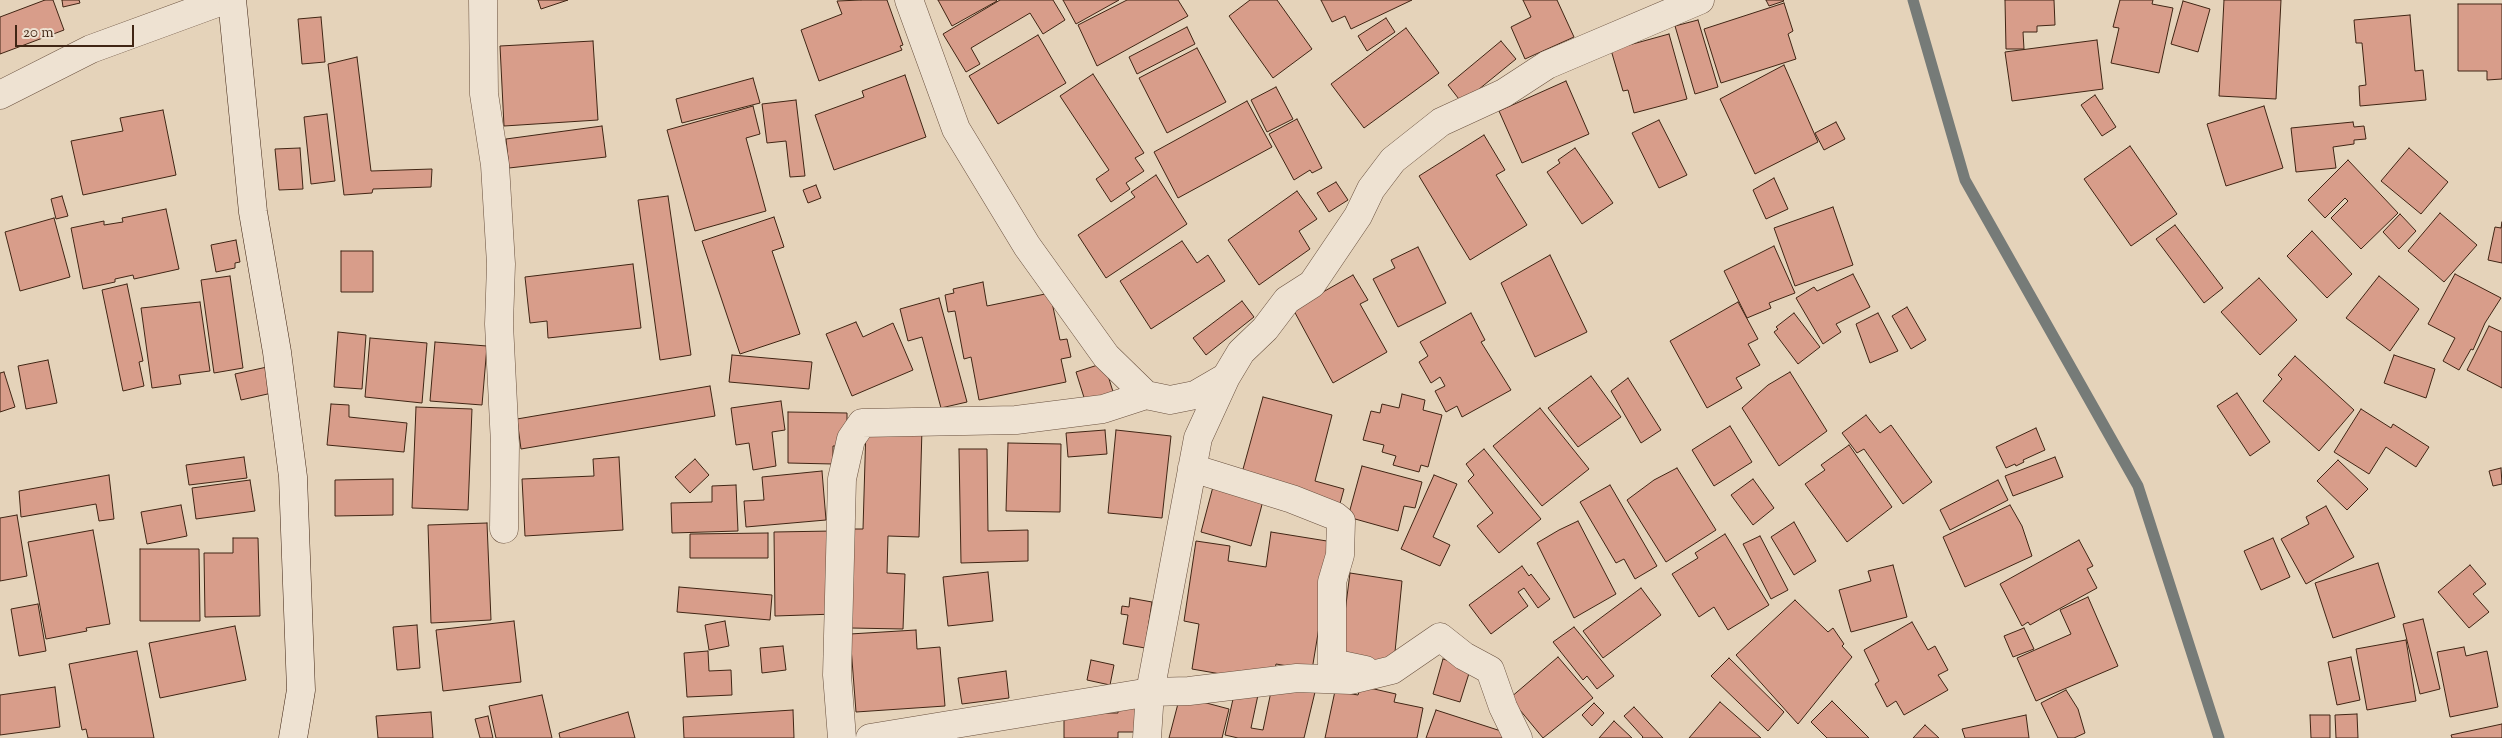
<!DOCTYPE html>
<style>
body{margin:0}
#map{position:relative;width:2502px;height:738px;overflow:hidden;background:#e5d3ba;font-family:"Sorts Mill Goudy",serif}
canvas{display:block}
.scale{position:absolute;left:15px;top:25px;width:119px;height:22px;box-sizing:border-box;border:2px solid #402514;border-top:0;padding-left:6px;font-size:15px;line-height:18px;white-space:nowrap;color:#402514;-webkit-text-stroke:4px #eee2d2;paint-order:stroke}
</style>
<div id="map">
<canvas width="2502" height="738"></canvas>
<div class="scale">20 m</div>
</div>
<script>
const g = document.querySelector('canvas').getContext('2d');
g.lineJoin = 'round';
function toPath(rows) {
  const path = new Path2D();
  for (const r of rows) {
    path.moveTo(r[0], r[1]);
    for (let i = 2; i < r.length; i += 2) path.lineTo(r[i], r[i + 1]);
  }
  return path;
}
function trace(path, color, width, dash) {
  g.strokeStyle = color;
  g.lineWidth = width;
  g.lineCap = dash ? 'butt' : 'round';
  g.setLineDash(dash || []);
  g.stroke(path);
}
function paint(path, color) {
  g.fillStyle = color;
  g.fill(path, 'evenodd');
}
const stream = toPath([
 [1913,0,1965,180,2138,486,2219,738]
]);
const building = toPath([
 [45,0,53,0,64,30,0,54,0,17,45,0],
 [62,0,79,0,80,3,63,7,62,0],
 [538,0,568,0,541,9,538,0],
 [861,0,887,0,903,45,900,46,902,50,819,81,801,30,842,14,837,1,861,0],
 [938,0,996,0,997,1,952,26,938,0],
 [1000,0,1053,0,1065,20,1043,34,1030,13,971,48,980,64,966,72,943,34,1000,0],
 [1063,0,1119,0,1076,24,1063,0],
 [1127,0,1178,0,1188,16,1097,66,1078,25,1127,0],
 [1250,0,1277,0,1312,49,1273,78,1229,16,1250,0],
 [1321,0,1412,0,1351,29,1345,16,1332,22,1321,0],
 [1523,0,1557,0,1574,37,1525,59,1511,27,1531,17,1523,0],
 [1766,0,1783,0,1784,1,1769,6,1766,0],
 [2005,0,2054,0,2055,25,2037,26,2037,32,2023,32,2024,49,2006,49,2005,0],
 [2120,0,2153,0,2152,4,2173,8,2159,73,2111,63,2119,28,2113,27,2120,0],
 [2224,0,2281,0,2276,99,2219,96,2224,0],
 [2183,1,2210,9,2198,52,2171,44,2183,1],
 [1784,3,1793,31,1788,34,1796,59,1721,83,1704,29,1784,3],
 [2458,4,2502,4,2502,79,2487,80,2487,71,2458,71,2458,4],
 [2410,15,2415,71,2423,70,2426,100,2360,106,2359,86,2366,85,2362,43,2356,43,2354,20,2410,15],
 [321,17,325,62,302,64,298,19,321,17],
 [1386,18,1395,32,1367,51,1358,36,1386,18],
 [1698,20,1718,87,1695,94,1675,26,1698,20],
 [1187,27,1195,44,1137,74,1129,57,1187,27],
 [1406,28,1439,73,1364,128,1331,84,1406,28],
 [1669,34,1687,99,1634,113,1628,90,1623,91,1611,50,1669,34],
 [1038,35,1066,83,998,124,969,76,1038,35],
 [2097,40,2103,89,2012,101,2005,52,2097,40],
 [593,41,598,120,504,126,500,46,593,41],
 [1501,41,1516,59,1462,103,1448,85,1501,41],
 [1197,48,1226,102,1167,133,1139,78,1197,48],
 [357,57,371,171,432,169,431,187,373,189,372,193,344,195,328,64,357,57],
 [1784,65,1818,142,1755,174,1720,99,1784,65],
 [1093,74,1144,153,1135,158,1144,171,1126,183,1130,189,1111,202,1096,179,1109,170,1060,96,1093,74],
 [905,75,926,137,834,170,815,115,864,97,862,91,905,75],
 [753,78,760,103,682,123,676,99,753,78],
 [1566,81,1589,134,1522,163,1499,111,1566,81],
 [1276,87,1293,119,1267,132,1251,100,1276,87],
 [2095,95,2116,127,2102,136,2081,105,2095,95],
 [796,100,805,176,790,177,786,141,767,143,762,104,796,100],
 [1247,101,1272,147,1178,198,1154,152,1247,101],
 [753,106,760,134,746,138,766,211,695,231,667,130,753,106],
 [2264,106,2283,168,2226,186,2207,124,2264,106],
 [163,110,176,175,83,195,71,141,123,131,120,118,163,110],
 [327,114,335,181,311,184,304,117,327,114],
 [1297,119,1322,168,1312,173,1310,170,1294,180,1269,134,1297,119],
 [1659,120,1687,175,1659,188,1632,133,1659,120],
 [1836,122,1845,139,1824,150,1815,133,1836,122],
 [2353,122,2354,127,2364,126,2366,139,2354,140,2354,144,2333,147,2336,168,2296,172,2291,128,2353,122],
 [602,126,606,157,509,168,506,139,602,126],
 [1484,135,1505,170,1496,175,1527,225,1470,260,1419,176,1484,135],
 [2130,146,2177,214,2131,246,2084,179,2130,146],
 [300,148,303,189,279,190,275,149,300,148],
 [1575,148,1613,203,1582,224,1547,172,1560,163,1558,160,1575,148],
 [2409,148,2448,182,2421,214,2381,181,2409,148],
 [2348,160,2398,213,2361,249,2331,218,2348,201,2345,198,2325,218,2308,200,2348,160],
 [1156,175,1187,224,1106,278,1078,235,1135,197,1131,192,1156,175],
 [1774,178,1788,209,1766,219,1753,190,1774,178],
 [1336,182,1348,200,1329,212,1317,193,1336,182],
 [816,185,821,198,808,203,803,190,816,185],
 [1297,191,1317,219,1299,231,1310,249,1259,285,1228,240,1297,191],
 [62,196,68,216,56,219,51,199,62,196],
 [668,196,691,355,660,360,638,200,668,196],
 [1833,207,1853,265,1795,286,1774,228,1833,207],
 [166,209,179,269,134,279,133,275,115,279,115,282,83,289,71,228,104,221,104,225,123,222,122,218,166,209],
 [2440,213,2477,245,2444,282,2408,251,2440,213],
 [2400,214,2416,231,2399,249,2383,232,2400,214],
 [774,217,784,247,772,251,800,334,740,354,702,241,774,217],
 [54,218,70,277,20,291,5,232,54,218],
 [2502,222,2502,263,2488,260,2495,227,2501,228,2502,222],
 [2175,225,2223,288,2204,303,2156,239,2175,225],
 [2312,231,2352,274,2327,298,2287,256,2312,231],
 [236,240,240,262,235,263,235,268,216,272,211,245,236,240],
 [1182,241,1197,263,1208,255,1225,281,1151,329,1120,281,1182,241],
 [1774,246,1795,293,1769,303,1771,308,1747,318,1724,271,1774,246],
 [1418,247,1446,303,1398,327,1373,279,1395,268,1391,260,1418,247],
 [341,251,373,251,373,292,341,292,341,251],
 [1550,255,1587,332,1535,357,1501,283,1550,255],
 [633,264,641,328,548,338,547,321,530,323,525,277,633,264],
 [1853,274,1870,307,1836,324,1841,332,1823,344,1796,298,1814,287,1817,291,1853,274],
 [2455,274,2501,298,2485,323,2473,350,2471,349,2459,370,2443,361,2455,338,2428,324,2455,274],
 [1353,275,1368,300,1360,304,1387,352,1333,383,1293,309,1353,275],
 [230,276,243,368,214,373,201,280,230,276],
 [2379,276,2419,309,2390,351,2346,318,2379,276],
 [2259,278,2297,320,2260,355,2221,312,2259,278],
 [983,282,987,306,1050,293,1060,340,1067,339,1071,357,1061,359,1066,382,979,400,971,357,964,359,955,311,948,312,945,295,954,293,953,289,983,282],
 [127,284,143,361,139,362,144,386,123,391,102,290,127,284],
 [939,298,967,402,941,408,922,337,908,341,900,309,939,298],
 [1242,301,1254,317,1206,355,1193,338,1242,301],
 [200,302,210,371,179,375,181,384,152,388,141,308,200,302],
 [1738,302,1758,339,1748,344,1760,365,1736,378,1742,388,1707,408,1670,341,1738,302],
 [1907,307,1926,340,1911,349,1892,316,1907,307],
 [1471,313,1485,340,1481,342,1511,390,1462,417,1457,406,1446,412,1435,391,1445,386,1440,377,1431,383,1419,362,1428,356,1420,342,1471,313],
 [1794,313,1820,347,1798,364,1774,332,1778,329,1776,327,1794,313],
 [1878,313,1898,351,1870,363,1856,324,1878,313],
 [856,322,863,337,893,323,913,370,852,396,826,334,856,322],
 [2489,326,2502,332,2502,388,2467,370,2489,326],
 [338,332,366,335,362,389,334,387,338,332],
 [370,338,427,343,422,403,365,397,370,338],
 [435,342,487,346,482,405,430,401,435,342],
 [732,355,812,362,809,389,729,382,732,355],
 [2394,355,2435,369,2426,398,2384,383,2394,355],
 [2295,356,2354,410,2319,451,2263,401,2282,379,2278,375,2295,356],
 [48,360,57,403,26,409,18,366,48,360],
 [1104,363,1115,398,1087,407,1076,372,1104,363],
 [267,367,272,393,241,400,235,374,267,367],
 [4,372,15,407,0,412,0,373,4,372],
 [1790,372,1827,431,1779,466,1742,408,1768,385,1790,372],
 [1591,376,1621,417,1578,447,1548,408,1591,376],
 [1628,378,1661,430,1641,443,1611,391,1628,378],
 [710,386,715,416,521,449,517,419,710,386],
 [2237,393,2270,442,2250,456,2217,406,2237,393],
 [1402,394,1425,400,1423,410,1442,415,1428,467,1421,465,1419,472,1393,465,1396,456,1382,452,1384,445,1363,440,1371,411,1380,413,1382,404,1399,408,1402,394],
 [1263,397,1332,415,1315,481,1344,489,1339,507,1240,480,1263,397],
 [781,401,785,430,772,432,776,466,753,470,749,443,736,445,731,408,781,401],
 [331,404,349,405,349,417,407,423,404,452,327,445,331,404],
 [416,407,472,409,468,510,412,508,416,407],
 [1540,408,1589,469,1542,506,1493,446,1540,408],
 [2361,409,2391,428,2393,424,2429,447,2416,467,2386,447,2369,474,2334,452,2361,409],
 [788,412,847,413,847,446,833,446,833,464,788,463,788,412],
 [1866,415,1880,433,1891,425,1932,482,1903,504,1864,449,1857,453,1842,433,1866,415],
 [1730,426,1752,462,1714,486,1692,450,1730,426],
 [866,427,922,428,919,537,888,536,887,573,905,574,903,629,851,628,853,529,863,529,866,427],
 [2036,428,2045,450,2023,460,2024,462,2016,466,2015,464,2006,468,1996,447,2036,428],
 [1105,430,1107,454,1068,457,1066,433,1105,430],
 [1116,430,1171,436,1162,518,1108,513,1116,430],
 [1008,443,1061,444,1060,512,1006,511,1008,443],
 [1849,445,1892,507,1847,542,1805,484,1825,470,1821,465,1849,445],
 [959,449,987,449,988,531,1028,530,1028,561,961,563,959,449],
 [1484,449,1541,519,1499,553,1477,526,1493,513,1468,481,1474,475,1466,464,1484,449],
 [244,457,247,478,189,485,186,465,244,457],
 [619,457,623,530,525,536,522,479,594,476,593,459,619,457],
 [2055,457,2063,477,2013,496,2005,476,2055,457],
 [695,459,709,475,690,493,675,477,695,459],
 [2338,460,2368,489,2347,510,2317,481,2338,460],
 [1362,466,1422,482,1415,508,1404,506,1398,531,1348,517,1362,466],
 [1677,468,1716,530,1666,562,1627,500,1654,480,1677,468],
 [2501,468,2502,484,2493,486,2489,471,2501,468],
 [822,471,826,520,746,527,744,501,764,500,762,477,822,471],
 [109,475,114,519,99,521,96,504,21,517,19,491,109,475],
 [1434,475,1457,484,1433,537,1450,545,1440,566,1401,549,1434,475],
 [393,479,393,515,335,516,335,480,393,479],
 [1753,479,1774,508,1753,525,1731,495,1753,479],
 [250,480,255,511,196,519,192,488,250,480],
 [1998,480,2008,500,1950,530,1940,510,1998,480],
 [1214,483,1264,497,1251,546,1201,532,1214,483],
 [736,485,738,531,672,533,671,503,712,502,712,486,736,485],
 [1610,485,1657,566,1635,579,1624,559,1616,563,1580,502,1610,485],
 [181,505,187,536,147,544,141,512,181,505],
 [2010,505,2022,526,2032,556,1965,587,1943,537,2010,505],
 [2326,506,2354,557,2306,584,2281,539,2309,524,2306,517,2326,506],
 [17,515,27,576,0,581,0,518,17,515],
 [1578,521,1616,594,1574,618,1537,543,1559,530,1578,521],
 [1794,522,1816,561,1794,575,1771,537,1794,522],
 [487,523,491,620,431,623,428,525,487,523],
 [93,530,110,624,86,628,87,631,46,639,28,542,93,530],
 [833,531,835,614,775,616,774,532,833,531],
 [1271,532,1333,542,1312,670,1276,664,1274,675,1244,678,1192,669,1199,624,1184,621,1196,541,1230,546,1228,561,1266,567,1271,532],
 [768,533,768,558,690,558,690,534,768,533],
 [1725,534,1769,605,1728,630,1714,607,1699,617,1672,574,1698,558,1695,553,1725,534],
 [1760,536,1788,590,1771,599,1743,544,1760,536],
 [233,538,258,538,260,616,205,617,204,553,233,553,233,538],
 [2273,538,2290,577,2261,590,2244,551,2273,538],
 [2079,540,2093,566,2087,569,2097,588,2030,625,2028,622,2022,626,2000,584,2079,540],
 [140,549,199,549,200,621,140,621,140,549],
 [2378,563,2395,617,2333,638,2315,583,2378,563],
 [1893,565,1907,617,1851,632,1839,590,1871,581,1868,571,1893,565],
 [2470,565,2486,584,2473,594,2489,612,2469,628,2438,592,2470,565],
 [1522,566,1529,576,1531,574,1550,599,1538,608,1524,588,1518,592,1528,606,1491,634,1469,605,1522,566],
 [988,572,993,621,948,626,943,577,988,572],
 [1350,573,1402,581,1394,662,1339,659,1350,573],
 [679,587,772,595,770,620,677,612,679,587],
 [1641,588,1661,615,1603,658,1583,631,1641,588],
 [2088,597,2118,666,2036,701,2017,658,2071,634,2060,610,2088,597],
 [1130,598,1152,602,1145,648,1123,644,1128,615,1121,614,1122,606,1129,607,1130,598],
 [1795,600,1828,632,1833,628,1844,644,1842,646,1852,657,1798,724,1736,655,1795,600],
 [38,604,46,651,19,656,11,609,38,604],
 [2423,619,2440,689,2420,694,2403,624,2423,619],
 [514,621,521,682,443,691,436,630,514,621],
 [725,621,729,646,709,650,705,625,725,621],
 [1912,622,1928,650,1935,646,1948,670,1938,675,1948,690,1904,715,1896,701,1887,707,1875,684,1879,681,1864,650,1912,622],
 [417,625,420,668,397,670,393,627,417,625],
 [235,626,246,680,160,698,149,643,235,626],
 [1574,627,1614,676,1597,689,1587,676,1583,680,1553,642,1574,627],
 [2024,628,2034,649,2013,657,2004,636,2024,628],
 [916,630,917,649,940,647,945,706,856,712,850,634,916,630],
 [2406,640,2416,701,2367,710,2356,649,2406,640],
 [783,646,786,670,762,673,760,648,783,646],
 [2464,647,2466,656,2487,651,2498,707,2450,717,2437,652,2464,647],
 [137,651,154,738,88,738,86,729,82,730,69,664,137,651],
 [708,651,709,671,731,670,732,695,687,697,684,653,708,651],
 [1558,657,1593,698,1543,738,1510,698,1558,657],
 [2351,657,2360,700,2337,705,2328,662,2351,657],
 [1729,658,1784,712,1768,731,1711,676,1729,658],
 [1443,659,1471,667,1460,702,1433,694,1443,659],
 [1091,660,1114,665,1110,685,1087,680,1091,660],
 [1006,671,1009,698,962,704,958,678,1006,671],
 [1273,682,1315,692,1304,738,1238,738,1225,735,1235,690,1258,695,1251,728,1263,730,1273,682],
 [1361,686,1396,694,1394,702,1423,708,1417,738,1325,738,1335,691,1358,695,1361,686],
 [55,687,60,727,0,735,0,695,55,687],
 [2066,690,2078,709,2085,733,2074,738,2058,738,2041,703,2066,690],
 [542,695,552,738,496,738,489,706,542,695],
 [1180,696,1229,709,1222,738,1169,738,1180,696],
 [1832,701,1869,738,1827,738,1811,722,1832,701],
 [1720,702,1761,738,1689,738,1720,702],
 [1594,703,1604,713,1592,726,1582,715,1594,703],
 [1634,707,1663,738,1642,738,1643,737,1624,716,1634,707],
 [1118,708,1141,708,1141,732,1118,732,1118,738,1064,738,1064,713,1118,713,1118,708],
 [793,710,794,738,684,738,683,717,793,710],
 [1436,710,1504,732,1502,738,1426,738,1436,710],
 [431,712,433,738,378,738,376,716,431,712],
 [628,712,635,738,560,738,559,733,628,712],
 [2357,714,2358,738,2336,738,2335,715,2357,714],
 [2026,715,2029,738,1965,738,1962,729,2026,715],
 [2310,715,2330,715,2330,738,2311,738,2310,715],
 [488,716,493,738,480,738,475,719,488,716],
 [1614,721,1632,738,1599,738,1614,721],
 [2502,724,2502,738,2452,738,2451,735,2502,724],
 [1925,725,1939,738,1913,738,1925,725]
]);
const street = toPath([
 [483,0,484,94,495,165,501,264,499,324,505,444,504,529],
 [909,0,956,129,1027,246,1106,356,1146,395,1170,400,1195,395,1226,377],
 [0,95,91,49,225,0],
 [1192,468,1292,499,1335,516,1341,521,1340,555,1332,582,1332,663,1365,670],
 [842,738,837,675,842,479,851,439,862,423,1016,420,1103,409,1146,395],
 [870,738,1150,692,1189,691,1297,678,1351,680,1392,670,1440,637,1464,656,1490,670,1503,707,1518,738],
 [1147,738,1150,692,1198,438,1226,377,1241,352,1265,329,1287,300,1312,284,1358,216,1371,189,1393,160,1441,122,1504,93,1547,65,1700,0]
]);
const secondary = toPath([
 [232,0,253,212,277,352,293,477,301,690,293,738]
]);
trace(stream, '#767b78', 11);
paint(building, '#d89d8a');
trace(building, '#402514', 1);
trace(street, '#69503e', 29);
trace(secondary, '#402514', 29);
trace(street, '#eee2d2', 28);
trace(secondary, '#eee2d2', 28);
</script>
